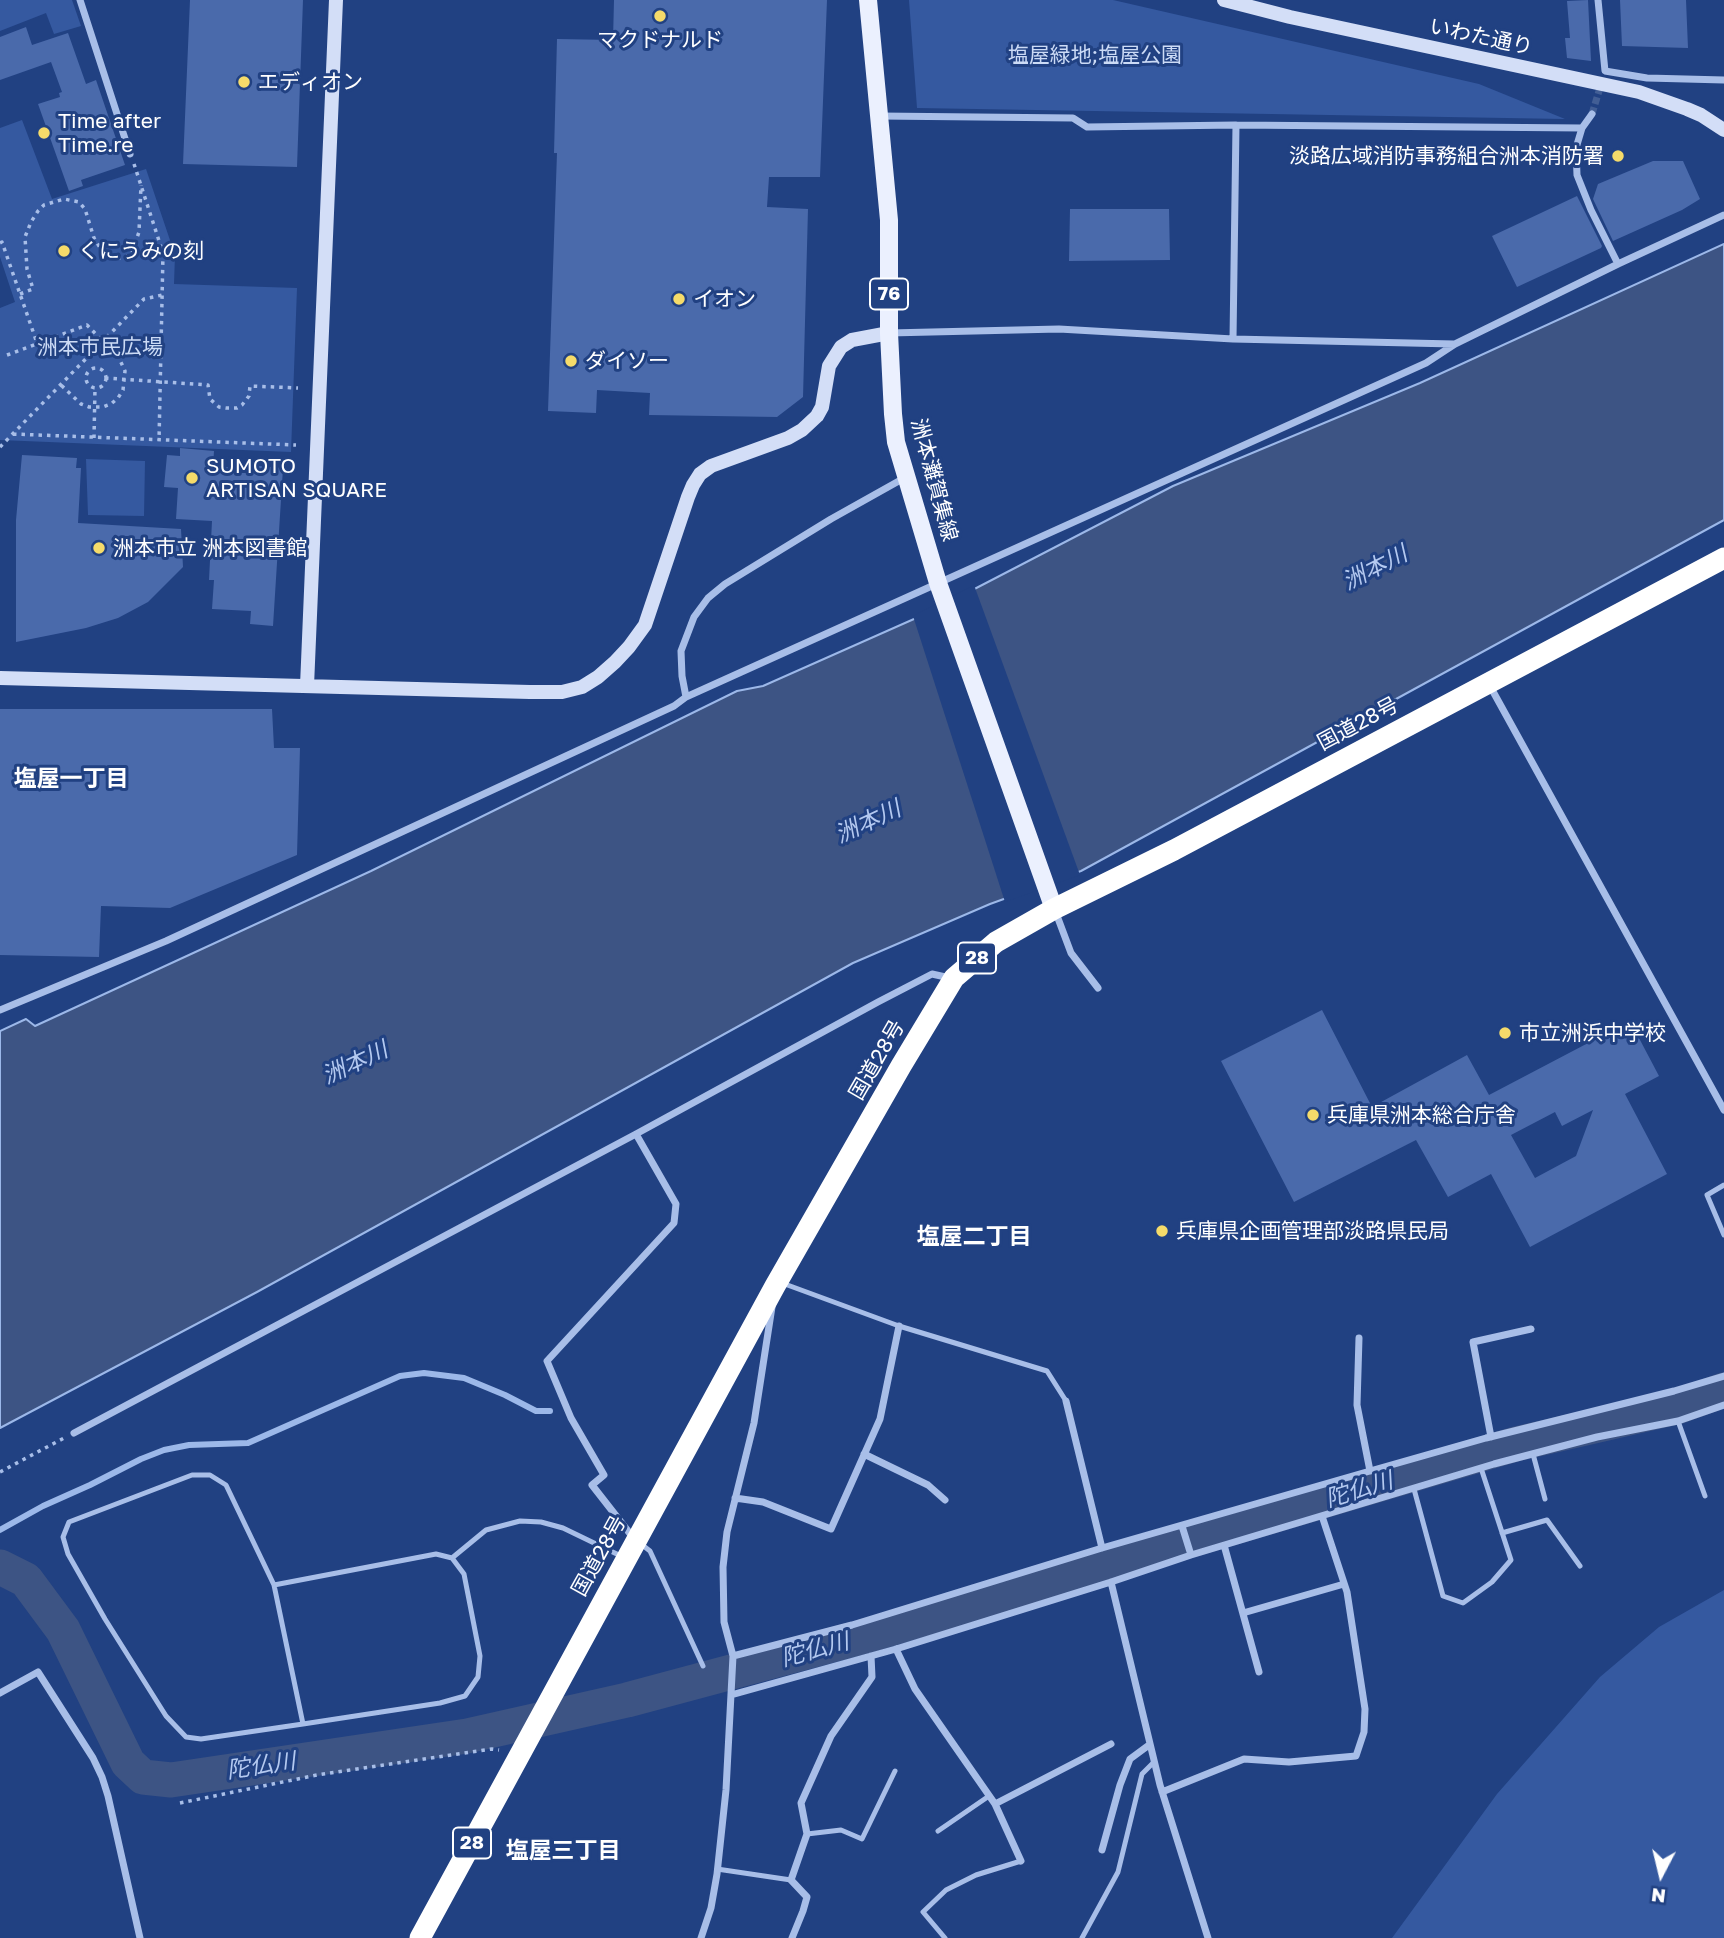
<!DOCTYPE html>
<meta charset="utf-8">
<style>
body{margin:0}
#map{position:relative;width:1724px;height:1938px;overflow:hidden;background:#214182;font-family:"Golos Text",sans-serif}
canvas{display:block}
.north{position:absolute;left:1626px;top:1840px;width:70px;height:70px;-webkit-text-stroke:5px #214182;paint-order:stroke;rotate:187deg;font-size:19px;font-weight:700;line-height:28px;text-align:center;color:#fff}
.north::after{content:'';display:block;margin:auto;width:24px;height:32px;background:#fff;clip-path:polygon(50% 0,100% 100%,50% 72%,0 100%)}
</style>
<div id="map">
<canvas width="1724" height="1938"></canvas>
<div class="north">N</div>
</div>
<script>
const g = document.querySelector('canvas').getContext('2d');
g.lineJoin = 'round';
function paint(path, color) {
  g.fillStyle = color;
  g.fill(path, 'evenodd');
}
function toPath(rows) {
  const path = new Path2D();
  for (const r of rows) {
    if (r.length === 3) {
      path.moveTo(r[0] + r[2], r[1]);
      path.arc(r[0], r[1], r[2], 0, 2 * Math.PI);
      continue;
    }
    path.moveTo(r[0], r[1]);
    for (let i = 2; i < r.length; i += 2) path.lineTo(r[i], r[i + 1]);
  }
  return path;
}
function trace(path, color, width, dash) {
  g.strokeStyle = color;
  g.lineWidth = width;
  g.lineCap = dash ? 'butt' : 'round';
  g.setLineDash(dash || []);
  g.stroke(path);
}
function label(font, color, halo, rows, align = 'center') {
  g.font = font + ' "Golos Text","Noto Sans JP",sans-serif';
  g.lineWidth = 6;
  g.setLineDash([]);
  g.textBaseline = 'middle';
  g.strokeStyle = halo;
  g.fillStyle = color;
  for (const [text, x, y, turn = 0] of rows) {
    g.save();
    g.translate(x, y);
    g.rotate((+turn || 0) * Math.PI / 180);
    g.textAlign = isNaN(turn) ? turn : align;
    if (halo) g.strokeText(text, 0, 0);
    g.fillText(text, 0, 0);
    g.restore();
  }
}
const green = toPath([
 [0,0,72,0,81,26,54,34,46,13,0,31],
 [909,0,1113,0,1479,84,1565,119,917,108],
 [22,120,52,199,146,169,175,255,174,284,297,288,291,452,0,440,0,308,15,302,0,257,0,128],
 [86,459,145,461,144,516,88,515],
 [1724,1590,1724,1938,1392,1938,1497,1794,1600,1677,1659,1627]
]);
const water = toPath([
 [1724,244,1724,520,1081,871,990,904,853,963,257,1292,0,1428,0,1031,26,1019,35,1026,371,871,737,691,763,686,932,611,1173,486,1420,383,1724,244]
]);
const pier = toPath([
 [974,585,1080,875,1005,902,913,616]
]);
const stream = toPath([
 [0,1530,43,1506,90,1485,141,1459,164,1450,189,1445,248,1443,400,1376,424,1373,464,1378,505,1395,536,1411,550,1411]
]);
const river = toPath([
 [0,1567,26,1580,63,1630,128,1763,143,1777,171,1780,467,1736,627,1700,873,1634,1516,1444,1677,1407,1724,1390]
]);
const building = toPath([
 [190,0,303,0,297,167,183,164],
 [614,0,827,0,820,177,769,177,767,207,808,209,803,397,777,417,649,415,650,393,597,390,596,413,548,411,557,153,554,153,557,39,613,40],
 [1588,0,1591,61,1567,58,1565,38,1570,38,1567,1],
 [1620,0,1686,0,1688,48,1622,46],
 [26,27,32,45,68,33,86,84,96,80,125,165,81,180,83,186,69,191,38,104,60,97,59,93,62,92,51,62,0,80,0,37],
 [1653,161,1683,161,1700,199,1682,210,1613,241,1593,199,1598,184],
 [1577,196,1602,246,1601,248,1517,287,1492,236],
 [1070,209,1169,209,1170,260,1069,261],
 [180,448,214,451,213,466,247,469,247,465,283,468,273,626,250,624,251,611,212,609,214,580,209,580,212,521,176,519,178,488,164,487,167,455,180,456],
 [22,455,77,458,76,468,81,468,78,523,181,529,183,567,148,602,118,618,86,628,16,642,16,520],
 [0,709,272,709,274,748,300,748,297,855,170,908,101,906,99,957,0,955],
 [1322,1010,1372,1107,1467,1055,1489,1095,1630,1021,1659,1076,1625,1094,1667,1174,1530,1247,1491,1174,1448,1197,1416,1140,1294,1202,1221,1061],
 [1593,1110,1576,1156,1535,1178,1511,1135,1555,1112,1562,1126]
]);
const streetTunnel = toPath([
 [1592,114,1602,81]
]);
const path = toPath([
 [134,164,163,253,159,441],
 [0,243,2,242,37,343],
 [20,294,33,289,27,269,25,237,31,222,38,211,44,205,64,199,79,202,85,209,94,238,102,251,114,258,125,258,132,252,139,232,141,185],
 [7,355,87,325,119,358,125,371,123,390,118,398,111,404,103,407,89,407,81,404,61,385],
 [96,378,10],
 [105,378,208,385,210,399,219,407,226,408,237,408,242,405,249,396,250,386,298,388],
 [13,434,296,445],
 [94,438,95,388],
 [0,447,144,299,162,295],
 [0,1472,64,1438],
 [180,1803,317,1775,492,1749,499,1750]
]);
const lane = toPath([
 [1724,1185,1707,1195,1724,1235],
 [782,1283,899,1326,1047,1371,1066,1401],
 [1678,1421,1705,1496],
 [1533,1454,1545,1499],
 [1414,1489,1443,1596,1463,1603,1492,1582,1511,1560,1481,1468],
 [1502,1533,1547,1520,1580,1566],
 [641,1544,650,1551,703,1666],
 [452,1558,486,1530,520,1521,541,1522,563,1528,623,1557],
 [274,1585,436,1554,452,1558,464,1574,480,1656,478,1677,465,1696,440,1703,303,1724,201,1739,186,1737,166,1716,105,1619,68,1554,63,1537,69,1522,192,1475,210,1475,226,1485,274,1585,303,1724],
 [938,1831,989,1796],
 [807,1834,841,1830,862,1839,895,1771],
 [717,1869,791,1880],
 [945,1938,923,1912,946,1890,976,1875,1021,1861],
 [1082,1938,1118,1872,1142,1774,1154,1762]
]);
const street = toPath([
 [80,0,130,154],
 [1598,0,1605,71,1647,78,1724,80],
 [1592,114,1582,128,1576,148,1577,175,1591,210,1618,264],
 [880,116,1073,118,1087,127,1236,125,1582,128],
 [889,333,1059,329,1233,339,1454,344],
 [1233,339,1236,125],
 [1490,686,1724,1110],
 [686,697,682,676,681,651,694,617,708,598,725,584,831,519,906,477],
 [1056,913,1071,953,1098,988],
 [0,1010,166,941,674,706,686,697,1426,363,1455,344,1618,264,1724,215],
 [1359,1338,1357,1405,1370,1471],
 [1066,1401,1102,1548],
 [74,1433,636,1134,878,1002,932,974,950,978],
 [1491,1437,1473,1342,1531,1329],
 [864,1454,928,1485,945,1500],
 [735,1498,763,1502,831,1529,880,1419,899,1326],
 [1182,1526,1191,1555],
 [635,1540,592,1485,604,1475,571,1418,547,1361,674,1223,676,1204,636,1134],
 [1224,1545,1259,1672],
 [1111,1582,1160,1785,1208,1938],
 [1243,1613,1344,1584],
 [896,1649,915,1689,995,1804,1021,1861],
 [733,1656,852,1625,1102,1548,1370,1471,1486,1438,1674,1391,1724,1376],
 [0,1693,38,1672,93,1758,102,1777,108,1796,140,1938],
 [731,1695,896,1649,1111,1582,1191,1555,1494,1464,1597,1437,1678,1421,1724,1405],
 [1162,1792,1244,1759,1289,1762,1356,1756,1364,1732,1365,1709,1347,1592,1322,1516],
 [995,1804,1111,1744],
 [1102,1850,1120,1785,1130,1759,1149,1745],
 [701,1938,711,1908,717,1874,726,1790,733,1656,724,1622,723,1567,727,1532,754,1423,772,1307],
 [792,1938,803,1911,807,1897,791,1880,807,1834,801,1803,831,1736,872,1677,871,1656]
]);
const secondary = toPath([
 [1224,0,1290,17,1639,92,1687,109,1701,115,1724,130],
 [0,678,530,692,562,692,582,687,598,677,615,662,629,647,645,625,688,497,693,485,700,474,711,466,788,438,802,430,817,416,822,407,829,366,841,347,852,340,889,333],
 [307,686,336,0]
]);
const primary = toPath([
 [868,0,889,220,889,333,893,414,896,442,938,583,1054,909]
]);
const highway = toPath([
 [420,1938,775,1286,901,1066,954,978,996,942,1054,909,1174,850,1724,558]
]);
const markers = [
 [660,16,7,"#f5db6a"],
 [244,82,7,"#f5db6a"],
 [44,133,7,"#f5db6a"],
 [1618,156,7,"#f5db6a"],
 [64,251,7,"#f5db6a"],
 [679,299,7,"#f5db6a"],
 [571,361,7,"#f5db6a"],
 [192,478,7,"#f5db6a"],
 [99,548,7,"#f5db6a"],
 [1505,1033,7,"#f5db6a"],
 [1313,1115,7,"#f5db6a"],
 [1162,1231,7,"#f5db6a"]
];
const shields = [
 [889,294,38],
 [977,958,38],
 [472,1843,38]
];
const shieldNames = [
 ["76",889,294],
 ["28",977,958],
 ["28",472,1843]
];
const streetNames = [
 ["いわた通り",1481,37,12],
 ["洲本灘賀集線",934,480,75],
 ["国道28号",1358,724,-28],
 ["国道28号",877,1060,-60],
 ["国道28号",599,1556,-61]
];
const poiNames = [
 ["マクドナルド",660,40,"center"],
 ["エディオン",258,82],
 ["Time after",58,121],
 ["Time.re",58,145],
 ["淡路広域消防事務組合洲本消防署",1604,156,"right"],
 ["くにうみの刻",78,251],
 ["イオン",693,299],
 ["ダイソー",585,361],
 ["SUMOTO",206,466],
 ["ARTISAN SQUARE",206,490],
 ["洲本市立 洲本図書館",113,548],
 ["市立洲浜中学校",1519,1033],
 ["兵庫県洲本総合庁舎",1327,1115],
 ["兵庫県企画管理部淡路県民局",1176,1231]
];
const parkNames = [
 ["塩屋緑地;塩屋公園",1095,55],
 ["洲本市民広場",100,347]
];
const waterNames = [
 ["洲本川",1375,568,-27],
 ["洲本川",868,822,-25],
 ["洲本川",355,1063,-25],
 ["陀仏川",1359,1490,-17],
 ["陀仏川",815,1650,-15],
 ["陀仏川",261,1766,-8]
];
const neighbourhoodNames = [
 ["塩屋一丁目",71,779],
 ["塩屋二丁目",974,1237],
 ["塩屋三丁目",563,1851]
];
paint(green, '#3559a0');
paint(water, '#3d5484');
trace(water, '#9cb8e9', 2);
paint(pier, '#214182');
trace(stream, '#9cb8e9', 6);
trace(river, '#3d5484', 35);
paint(building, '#4a6aab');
trace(streetTunnel, '#425e95', 7, [7, 3.5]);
trace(path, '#a8bee8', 3.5, [3.5, 5]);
trace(lane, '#a8bee8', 5);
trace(street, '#a8bee8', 7);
trace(secondary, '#d3def7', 14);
trace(primary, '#ebf0fe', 18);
trace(highway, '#fff', 21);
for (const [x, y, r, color] of markers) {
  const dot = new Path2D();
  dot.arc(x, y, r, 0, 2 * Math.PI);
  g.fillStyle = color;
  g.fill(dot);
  trace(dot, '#214182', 2.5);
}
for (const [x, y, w] of shields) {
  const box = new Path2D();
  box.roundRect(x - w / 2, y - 15.5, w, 31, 5);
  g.fillStyle = '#214182';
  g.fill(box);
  trace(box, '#fff', 2);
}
label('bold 19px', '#fff', null, shieldNames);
label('21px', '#fff', '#214182', streetNames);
label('21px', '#fff', '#214182', poiNames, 'left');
label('21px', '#ccdbf6', '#214182', parkNames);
label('italic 23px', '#b4c9f0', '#214182', waterNames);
label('bold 23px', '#fff', '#214182', neighbourhoodNames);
</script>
